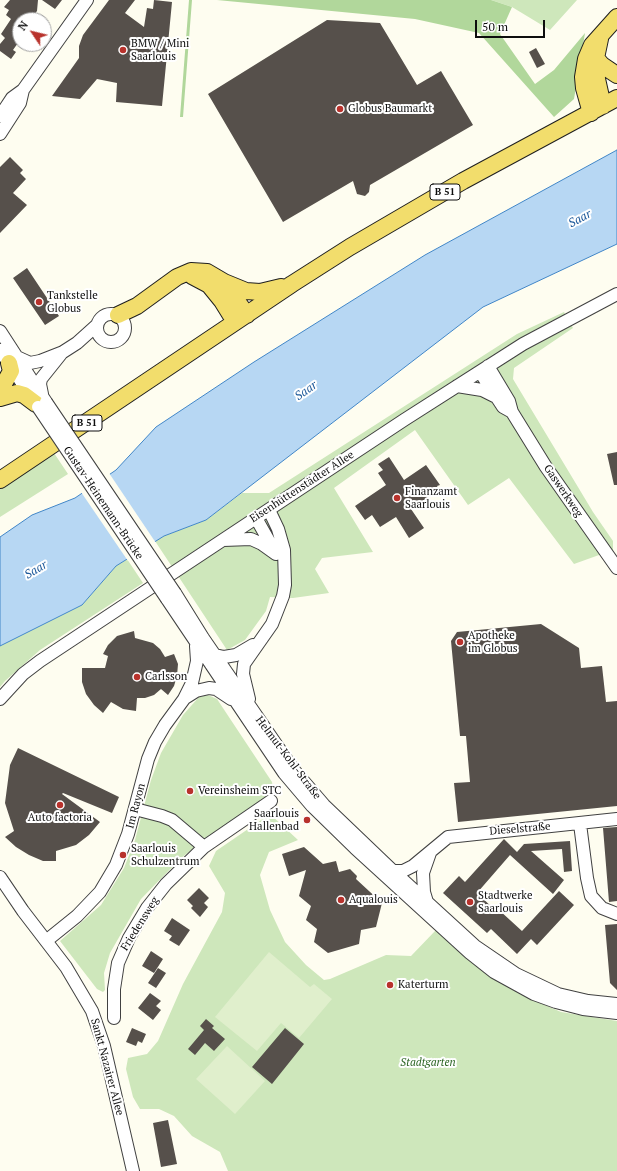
<!DOCTYPE html>
<meta charset="utf-8">
<style>
body{margin:0}
#map{position:relative;width:617px;height:1171px;overflow:hidden;background:#fefdf0;font-family:"PT Serif",serif}
canvas{display:block}
.north{position:absolute;left:12px;top:12px;width:40px;height:40px;box-sizing:border-box;background:#fff;border:1px solid #9f9f9f;border-radius:50%;rotate:305deg;font-size:11px;font-weight:700;line-height:16px;text-align:center;color:#0e0e0e}
.north::after{content:'';display:block;margin:auto;width:14px;height:18px;background:#b8322c;clip-path:polygon(50% 0,100% 100%,50% 72%,0 100%)}
.scale{position:absolute;left:475px;top:20px;width:70px;height:18px;box-sizing:border-box;border:2px solid #0e0e0e;border-top:0;padding-left:5px;font-size:12px;line-height:14px;white-space:nowrap;color:#0e0e0e;-webkit-text-stroke:3px #fff;paint-order:stroke}
</style>
<div id="map">
<canvas width="617" height="1171"></canvas>
<div class="north">N</div>
<div class="scale">50 m</div>
</div>
<script>
const g = document.querySelector('canvas').getContext('2d');
g.lineJoin = 'round';
function paint(path, color) {
  g.fillStyle = color;
  g.fill(path, 'evenodd');
}
function toPath(rows) {
  const path = new Path2D();
  for (const r of rows) {
    if (r.length === 3) {
      path.moveTo(r[0] + r[2], r[1]);
      path.arc(r[0], r[1], r[2], 0, 2 * Math.PI);
      continue;
    }
    path.moveTo(r[0], r[1]);
    for (let i = 2; i < r.length; i += 2) path.lineTo(r[i], r[i + 1]);
  }
  return path;
}
function trace(path, color, width, dash) {
  g.strokeStyle = color;
  g.lineWidth = width;
  g.lineCap = dash ? 'butt' : 'round';
  g.setLineDash(dash || []);
  g.stroke(path);
}
function label(font, color, halo, rows, align = 'center') {
  g.font = font + ' "PT Serif",serif';
  g.lineWidth = 4;
  g.setLineDash([]);
  g.textBaseline = 'middle';
  g.strokeStyle = halo;
  g.fillStyle = color;
  for (const [text, x, y, turn = 0] of rows) {
    g.save();
    g.translate(x, y);
    g.rotate((+turn || 0) * Math.PI / 180);
    g.textAlign = isNaN(turn) ? turn : align;
    if (halo) g.strokeText(text, 0, 0);
    g.fillText(text, 0, 0);
    g.restore();
  }
}
const green = toPath([
 [491,0,577,0,550,30,512,7],
 [564,312,573,328,514,368,513,379,593,512,613,541,613,550,574,564,509,478,468,505,415,430,334,488,373,552,322,558,315,569,329,593,293,598,270,597,266,611,245,640,227,650,155,541,164,536,206,520,242,493,269,493,517,334],
 [54,453,68,474,0,517,0,489],
 [127,559,143,583,40,650,5,681,0,687,0,646,82,605,116,566],
 [208,695,217,699,272,782,273,791,260,803,229,822,181,858,141,899,110,953,104,973,105,990,103,992,97,989,60,941,101,905,124,868,135,840,151,780,161,753,183,715,199,697],
 [270,814,298,840,269,852,260,875,270,910,285,942,306,965,324,980,330,979,386,955,411,956,436,930,486,971,522,995,561,1012,617,1021,617,1171,228,1171,220,1152,192,1136,174,1116,159,1109,140,1109,133,1097,126,1069,128,1058,147,1054,158,1041,183,984,222,912,225,893,209,866,216,851]
]);
const forest = toPath([
 [189,0,192,0,183,117,180,117],
 [217,0,491,0,512,7,500,34,535,84,554,70,585,33,574,99,554,117,479,33,415,19]
]);
const pitch = toPath([
 [269,952,310,987,314,984,332,999,299,1038,281,1023,257,1051,215,1017],
 [227,1046,265,1081,235,1114,196,1079]
]);
const water = toPath([
 [617,150,617,244,483,307,206,520,164,536,116,566,82,605,0,646,0,537,32,515,75,498,116,470,156,427,254,362,425,255,617,150]
]);
const pier = toPath([
 [109,473,156,543,128,561,81,492]
]);
const building = toPath([
 [10,0,38,0,37,11,30,20,20,20,20,40,13,50,16,52,11,59,0,51,0,44,5,38,1,34,11,19,6,15,9,10,4,7],
 [42,0,62,0,55,9],
 [109,0,135,0,125,13,144,27,147,8,153,9,154,0,172,2,162,106,116,102,117,83,97,79,80,99,52,96,79,58,79,46,83,35],
 [327,20,380,23,417,85,441,71,473,125,370,185,369,192,365,196,357,194,353,181,283,222,208,94],
 [536,48,545,64,537,68,529,52],
 [10,157,23,170,20,173,26,179,13,193,27,205,0,233,0,167],
 [27,268,59,316,45,325,13,278],
 [617,452,617,485,614,485,607,454],
 [389,457,404,480,426,465,440,485,437,486,439,490,411,509,424,528,409,538,396,517,380,527,372,515,365,520,355,506,386,485,378,473,383,470,378,464],
 [541,624,579,648,581,668,602,666,606,702,617,701,617,806,458,822,454,783,470,782,466,736,460,736,451,641,457,632],
 [134,631,135,638,153,643,160,649,165,657,174,654,178,664,177,676,174,686,168,695,161,689,154,695,145,698,137,698,136,711,123,709,111,702,103,713,94,705,86,694,82,682,82,668,105,668,108,656,103,654,108,645,117,636],
 [18,748,119,797,112,813,63,793,62,794,100,822,89,835,76,845,56,851,56,861,43,861,29,855,16,847,5,837,14,831,5,803,10,765],
 [617,827,617,901,609,902,603,828],
 [504,839,517,852,524,844,570,841,572,871,564,872,562,849,531,851,564,880,553,894,510,855,477,893,497,912,499,910,522,931,559,891,574,905,537,945,531,939,517,954,491,929,487,933,443,893,459,876,465,882],
 [304,847,323,864,336,861,339,872,350,869,357,876,356,879,382,903,376,927,361,930,359,944,328,953,314,942,317,929,306,920,311,906,299,896,306,870,289,876,282,854],
 [199,888,209,898,204,903,208,907,200,917,191,908,193,906,187,900],
 [172,918,190,930,179,946,169,940,172,936,164,931],
 [617,924,617,990,610,983,605,925],
 [151,951,163,959,154,973,142,966],
 [158,968,166,973,156,988,148,983],
 [150,993,161,1001,156,1006,161,1010,153,1020,138,1008],
 [206,1019,214,1026,212,1028,225,1039,214,1051,205,1043,195,1055,188,1049,204,1030,200,1026],
 [132,1028,146,1034,142,1043,138,1041,136,1046,126,1042],
 [285,1028,304,1044,272,1084,252,1067],
 [168,1120,177,1164,161,1167,153,1123]
]);
const minor = toPath([
 [0,116,12,98,23,90,87,0],
 [0,134,20,103,23,90],
 [111,328,14],
 [0,331,46,402],
 [0,350,34,401],
 [17,357,30,363,40,361,63,352,77,343,97,325],
 [488,366,509,401,512,412,546,467,617,568],
 [480,372,503,407,512,412],
 [457,386,482,390,496,397],
 [42,394,40,384,41,379,61,354],
 [256,518,274,550],
 [223,540,251,539,262,544,276,554],
 [175,593,203,638,293,769,324,805,393,871,475,946,516,974,558,994,588,1001,617,1004],
 [167,599,284,773,312,806,355,848,470,953,494,972,534,994,556,1002,583,1009,617,1013],
 [215,655,224,657,236,655,253,645],
 [185,698,196,691,209,688,216,689,231,699],
 [0,699,23,674,40,661,404,420,523,344,617,294],
 [249,699,243,674,244,664,272,624,283,596,285,585,284,550,278,529,269,510],
 [135,809,162,816,172,820,204,847],
 [580,824,587,878,591,896,602,908,617,914],
 [393,871,403,871,413,866,448,837,617,819],
 [0,877,23,911,66,967,92,1011,104,1046,133,1171],
 [427,902,424,892,423,873,430,853],
 [46,941,77,916,100,892,116,865,128,834,148,759,155,742,165,725,184,699,192,683,197,661,196,646],
 [114,1018,114,989,118,963,129,938,147,908,166,884,204,847,271,801]
]);
const major = toPath([
 [600,39,596,58,602,65,617,75],
 [596,58,597,79,603,106],
 [591,113,584,88,583,77,586,59,592,45,617,17],
 [192,276,209,285,222,301,235,322],
 [225,284,247,315],
 [118,315,137,306,177,277,191,271,207,272,224,282,246,291,260,292,281,287],
 [0,391,11,371,9,363],
 [0,398,17,393,24,395,36,404],
 [0,480,292,284,350,247,463,181,617,98]
]);
const minorBridge = toPath([
 [46,402,175,593],
 [38,407,167,599]
]);
const markers = [
 [123,50,4,"#b8322c"],
 [340,109,4,"#b8322c"],
 [39,302,4,"#b8322c"],
 [397,498,4,"#b8322c"],
 [460,642,4,"#b8322c"],
 [137,677,4,"#b8322c"],
 [190,791,4,"#b8322c"],
 [60,805,4,"#b8322c"],
 [307,820,4,"#b8322c"],
 [123,855,4,"#b8322c"],
 [341,900,4,"#b8322c"],
 [470,902,4,"#b8322c"],
 [390,985,4,"#b8322c"]
];
const shields = [
 [445,192,30],
 [87,423,30]
];
const shieldNames = [
 ["B 51",445,192],
 ["B 51",87,423]
];
const poiNames = [
 ["BMW / Mini",131,44],
 ["Saarlouis",131,57],
 ["Globus Baumarkt",348,109],
 ["Tankstelle",47,296],
 ["Globus",47,309],
 ["Finanzamt",405,492],
 ["Saarlouis",405,505],
 ["Apotheke",468,636],
 ["im Globus",468,649],
 ["Carlsson",145,677],
 ["Vereinsheim STC",198,791],
 ["Saarlouis",299,814,"right"],
 ["Hallenbad",299,827,"right"],
 ["Auto factoria",60,818,"center"],
 ["Saarlouis",131,849],
 ["Schulzentrum",131,862],
 ["Stadtwerke",478,896],
 ["Saarlouis",478,909],
 ["Aqualouis",349,900],
 ["Katerturm",398,985]
];
const streetNames = [
 ["Eisenhüttenstädter Allee",302,487,-33],
 ["Gaswerkweg",563,491,56],
 ["Gustav-Heinemann-Brücke",103,503,56],
 ["Helmut-Kohl-Straße",288,758,53],
 ["Im Rayon",136,806,-75],
 ["Dieselstraße",520,829,-5],
 ["Friedensweg",140,924,-58],
 ["Sankt Nazairer Allee",107,1067,75]
];
const parkNames = [
 ["Stadtgarten",428,1063]
];
const waterNames = [
 ["Saar",580,219,-28],
 ["Saar",306,391,-35],
 ["Saar",36,570,-31]
];
paint(green, '#cee7bb');
paint(forest, '#b1d79b');
paint(pitch, '#e0efcc');
paint(water, '#b7d7f3');
trace(water, '#4186c7', 1);
paint(pier, '#fefdf0');
paint(building, '#56504b');
trace(minor, '#414141', 14);
trace(major, '#1f1f1f', 18);
trace(minor, '#fff', 12);
trace(major, '#f2dd6c', 16);
trace(minorBridge, '#414141', 14, []);
trace(minorBridge, '#fff', 12);
for (const [x, y, r, color] of markers) {
  const dot = new Path2D();
  dot.arc(x, y, r, 0, 2 * Math.PI);
  g.fillStyle = color;
  g.fill(dot);
  trace(dot, '#fff', 1.5);
}
for (const [x, y, w] of shields) {
  const box = new Path2D();
  box.roundRect(x - w / 2, y - 8, w, 16, 3);
  g.fillStyle = '#fff';
  g.fill(box);
  trace(box, '#0e0e0e', 1);
}
label('bold 10px', '#0e0e0e', null, shieldNames);
label('11px', '#0e0e0e', '#fff', poiNames, 'left');
label('11px', '#0e0e0e', '#fff', streetNames);
label('italic 11px', '#296321', '#fff', parkNames);
label('italic 12px', '#1d599a', '#fff', waterNames);
</script>
